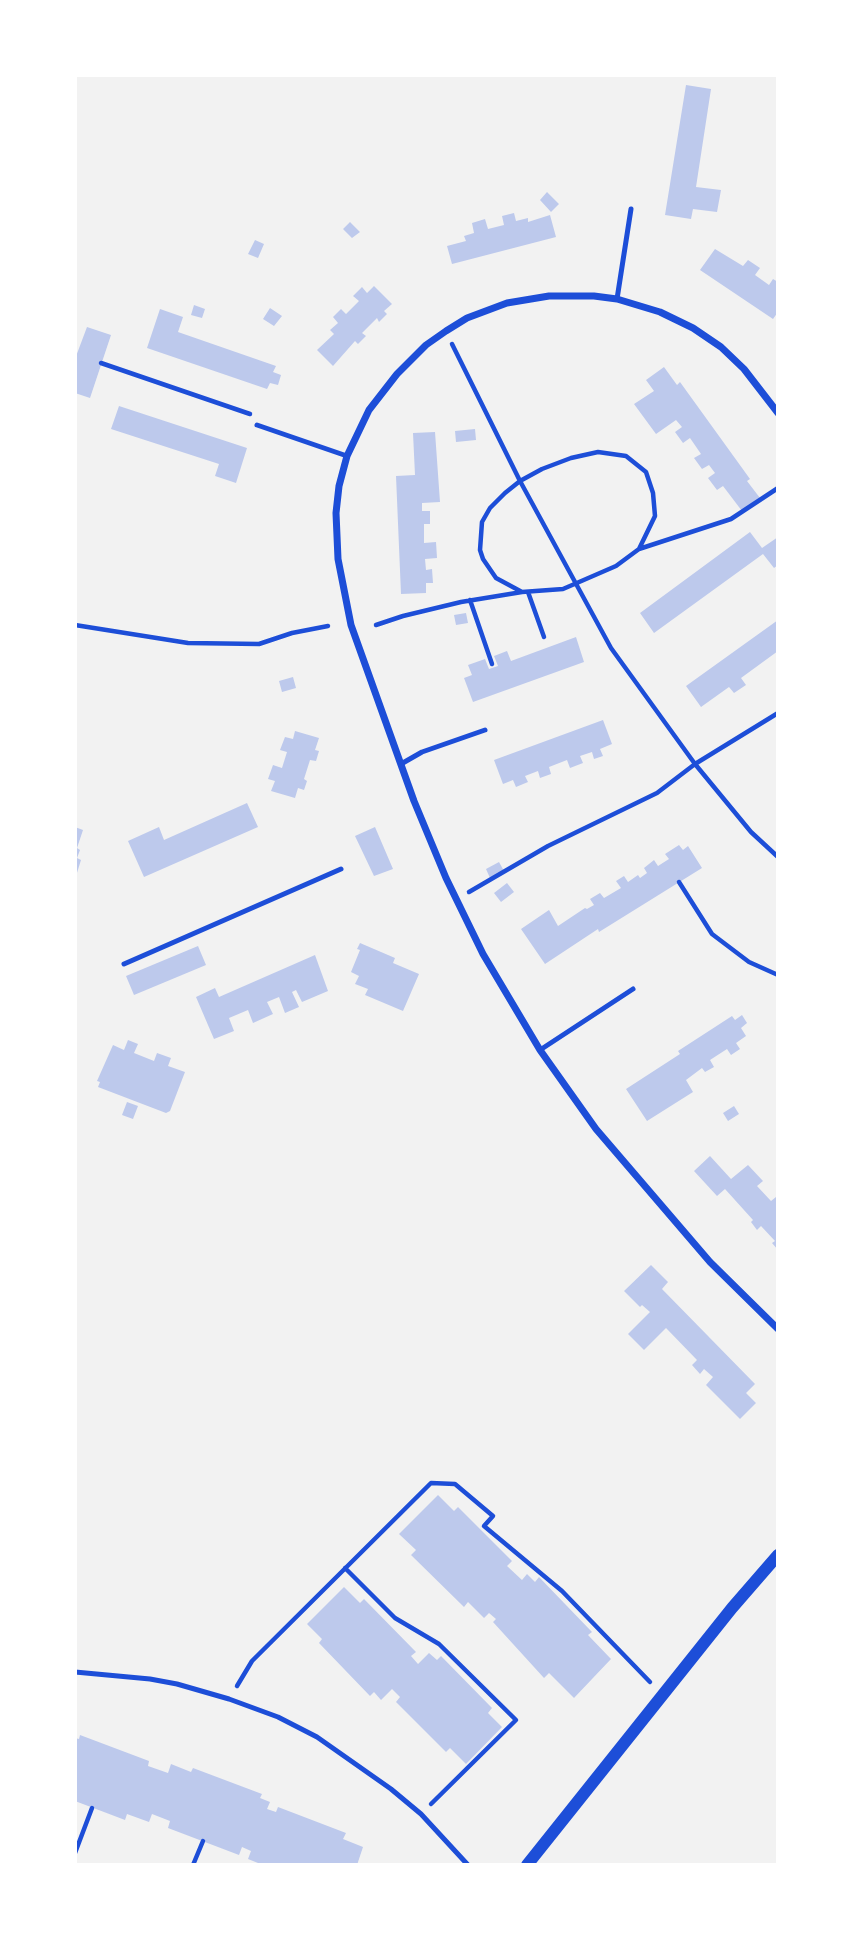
<!DOCTYPE html>
<style>
body{margin:0}
#map{position:relative;width:853px;height:1940px;overflow:hidden;background:#f2f2f2;font-family:"Work Sans",sans-serif}
canvas{display:block}
.frame{position:absolute;inset:0;border:77px solid #fff;pointer-events:none}
</style>
<div id="map">
<canvas width="853" height="1940"></canvas>
<div class="frame"></div>
</div>
<script>
const g = document.querySelector('canvas').getContext('2d');
g.lineJoin = 'round';
function paint(path, color) {
  g.fillStyle = color;
  g.fill(path, 'evenodd');
}
function toPath(rows) {
  const path = new Path2D();
  for (const r of rows) {
    path.moveTo(r[0], r[1]);
    for (let i = 2; i < r.length; i += 2) path.lineTo(r[i], r[i + 1]);
  }
  return path;
}
function trace(path, color, width, dash) {
  g.strokeStyle = color;
  g.lineWidth = width;
  g.lineCap = dash ? 'butt' : 'round';
  g.setLineDash(dash || []);
  g.stroke(path);
}
const building = toPath([
 [686,85,711,89,696,187,721,190,717,212,693,209,691,219,665,215],
 [547,192,559,204,551,212,540,200],
 [514,213,516,221,528,218,528,222,550,215,556,237,452,264,447,246,466,241,464,236,474,233,472,223,485,219,488,229,504,225,502,216],
 [350,222,360,232,352,238,343,229],
 [255,240,264,244,258,258,248,254],
 [715,249,743,266,748,260,760,268,755,275,769,285,773,279,778,282,778,312,773,319,700,270],
 [374,286,392,304,384,311,387,314,379,322,377,318,362,333,366,336,358,344,355,341,333,366,317,350,334,334,330,330,338,323,333,317,341,309,346,314,359,301,353,296,362,287,367,293],
 [194,305,205,309,202,318,191,315],
 [270,308,282,316,274,326,263,319],
 [160,309,183,317,178,332,276,366,273,372,281,375,278,385,270,383,267,389,147,348],
 [87,327,111,335,90,398,75,393,75,359],
 [664,367,677,385,680,382,750,479,747,481,760,498,742,511,723,486,717,490,708,478,715,473,709,465,702,469,694,458,701,454,690,438,683,443,675,432,682,427,676,420,656,434,634,404,654,391,646,380],
 [119,406,247,448,236,483,215,476,219,464,111,429],
 [475,429,476,440,456,442,455,431],
 [435,432,440,502,422,503,422,511,430,511,430,524,424,524,424,543,436,542,437,558,425,559,426,570,432,569,433,583,426,583,426,593,401,594,396,476,415,475,413,433],
 [750,532,762,548,778,537,778,565,774,568,763,554,654,633,640,613],
 [466,613,468,623,456,625,454,615],
 [778,620,778,651,741,678,746,685,734,693,729,687,701,707,686,686],
 [576,637,584,662,473,702,464,678,472,675,468,665,485,659,489,669,498,666,494,656,507,651,511,661],
 [293,677,296,688,282,692,279,681],
 [603,720,612,744,600,749,603,756,594,759,592,752,580,756,583,763,570,768,567,760,549,767,551,774,540,778,538,771,525,776,528,782,516,787,513,780,503,784,494,760],
 [295,731,319,738,315,750,319,751,316,761,310,760,304,779,307,781,304,790,298,788,295,798,271,791,275,781,268,779,273,765,282,768,287,752,280,750,285,737,293,739],
 [247,803,258,827,144,877,128,841,159,827,164,840],
 [75,827,83,830,77,848,80,850,77,858,81,860,76,876],
 [375,827,393,869,374,876,355,836],
 [679,845,683,850,688,846,702,868,599,932,598,929,545,964,521,929,549,910,558,926,585,908,587,909,594,905,590,899,600,893,604,898,621,888,616,881,624,876,628,882,638,875,640,878,647,873,644,868,654,860,658,866,669,859,665,854],
 [499,862,504,871,490,878,486,869],
 [507,883,514,892,501,902,494,893],
 [360,943,395,958,393,963,419,974,403,1011,365,995,368,989,355,984,359,976,351,972,360,950,357,949],
 [198,946,206,965,134,995,126,976],
 [315,955,328,991,302,1002,296,990,292,992,299,1007,285,1013,279,997,267,1002,273,1014,253,1023,248,1010,229,1018,234,1031,214,1039,196,997,215,988,219,997],
 [742,1015,747,1023,741,1028,746,1036,736,1043,740,1049,731,1055,727,1049,710,1060,714,1067,705,1072,702,1068,686,1080,693,1092,647,1121,626,1089,680,1054,678,1051,732,1016,735,1020],
 [128,1040,138,1044,134,1053,154,1061,157,1053,171,1058,168,1066,185,1072,170,1111,166,1113,98,1087,100,1082,97,1081,113,1045,124,1050],
 [127,1102,138,1106,133,1119,122,1115],
 [734,1106,739,1114,728,1121,723,1113],
 [710,1156,731,1179,748,1165,763,1181,757,1186,771,1201,776,1197,778,1199,778,1250,772,1243,775,1241,761,1226,757,1230,751,1222,753,1220,725,1189,717,1196,694,1171],
 [651,1265,668,1282,662,1289,755,1384,746,1393,756,1403,740,1419,706,1385,713,1377,704,1369,700,1374,692,1365,697,1360,666,1328,644,1350,628,1334,650,1312,642,1305,640,1307,624,1291],
 [438,1495,454,1511,458,1507,512,1561,507,1566,522,1580,527,1574,535,1582,539,1577,592,1632,588,1635,611,1659,574,1698,549,1673,544,1678,493,1622,496,1619,489,1613,484,1618,468,1602,464,1607,411,1555,416,1550,399,1534],
 [344,1587,360,1603,364,1599,416,1652,411,1656,418,1664,429,1653,437,1660,441,1656,492,1708,488,1713,502,1727,466,1764,450,1748,446,1752,396,1702,400,1697,392,1689,381,1700,374,1692,370,1696,319,1643,322,1639,307,1624],
 [80,1735,149,1761,148,1766,168,1773,171,1764,191,1772,193,1768,262,1794,260,1798,270,1802,267,1809,276,1812,278,1807,346,1833,343,1839,363,1847,357,1865,257,1865,258,1863,248,1859,251,1851,242,1847,239,1855,168,1828,170,1821,152,1814,149,1822,127,1814,125,1820,75,1801,75,1738,79,1739]
]);
const path = toPath([
 [452,344,520,481,611,648,695,764,751,832,778,857],
 [101,363,250,414],
 [639,549,731,519,778,488],
 [528,592,544,637],
 [470,600,492,664],
 [75,625,188,643,259,644,292,633,328,626],
 [376,625,403,616,461,602,522,592,563,589,616,566,639,549,655,516,653,493,646,472,626,456,598,452,571,458,542,469,520,481,505,493,490,508,482,522,480,550,483,559,496,578,522,592],
 [679,882,712,934,749,962,778,975],
 [469,892,548,846,657,793,695,764,778,713],
 [345,1568,395,1618,439,1644,516,1720,431,1804],
 [237,1686,252,1661,431,1483,455,1484,493,1516,484,1526,562,1591,650,1682],
 [75,1853,92,1808],
 [193,1865,203,1841]
]);
const service = toPath([
 [617,299,631,209],
 [257,425,347,456],
 [401,764,422,752,485,730],
 [124,964,341,869],
 [540,1050,633,989],
 [75,1672,150,1679,177,1684,229,1699,278,1717,317,1737,391,1789,421,1814,468,1865]
]);
const minor = toPath([
 [778,413,744,369,721,347,693,328,660,312,617,299,594,296,549,296,507,303,467,318,446,331,426,345,397,374,369,410,347,456,339,486,336,513,338,559,351,625,414,801,446,878,483,954,540,1050,596,1129,710,1262,778,1329]
]);
const tertiary = toPath([
 [527,1865,732,1608,778,1555]
]);
paint(building, '#bdc9ec');
trace(path, '#1d4ed8', 4.5);
trace(service, '#1d4ed8', 5);
trace(minor, '#1d4ed8', 7);
trace(tertiary, '#1d4ed8', 12);
</script>
